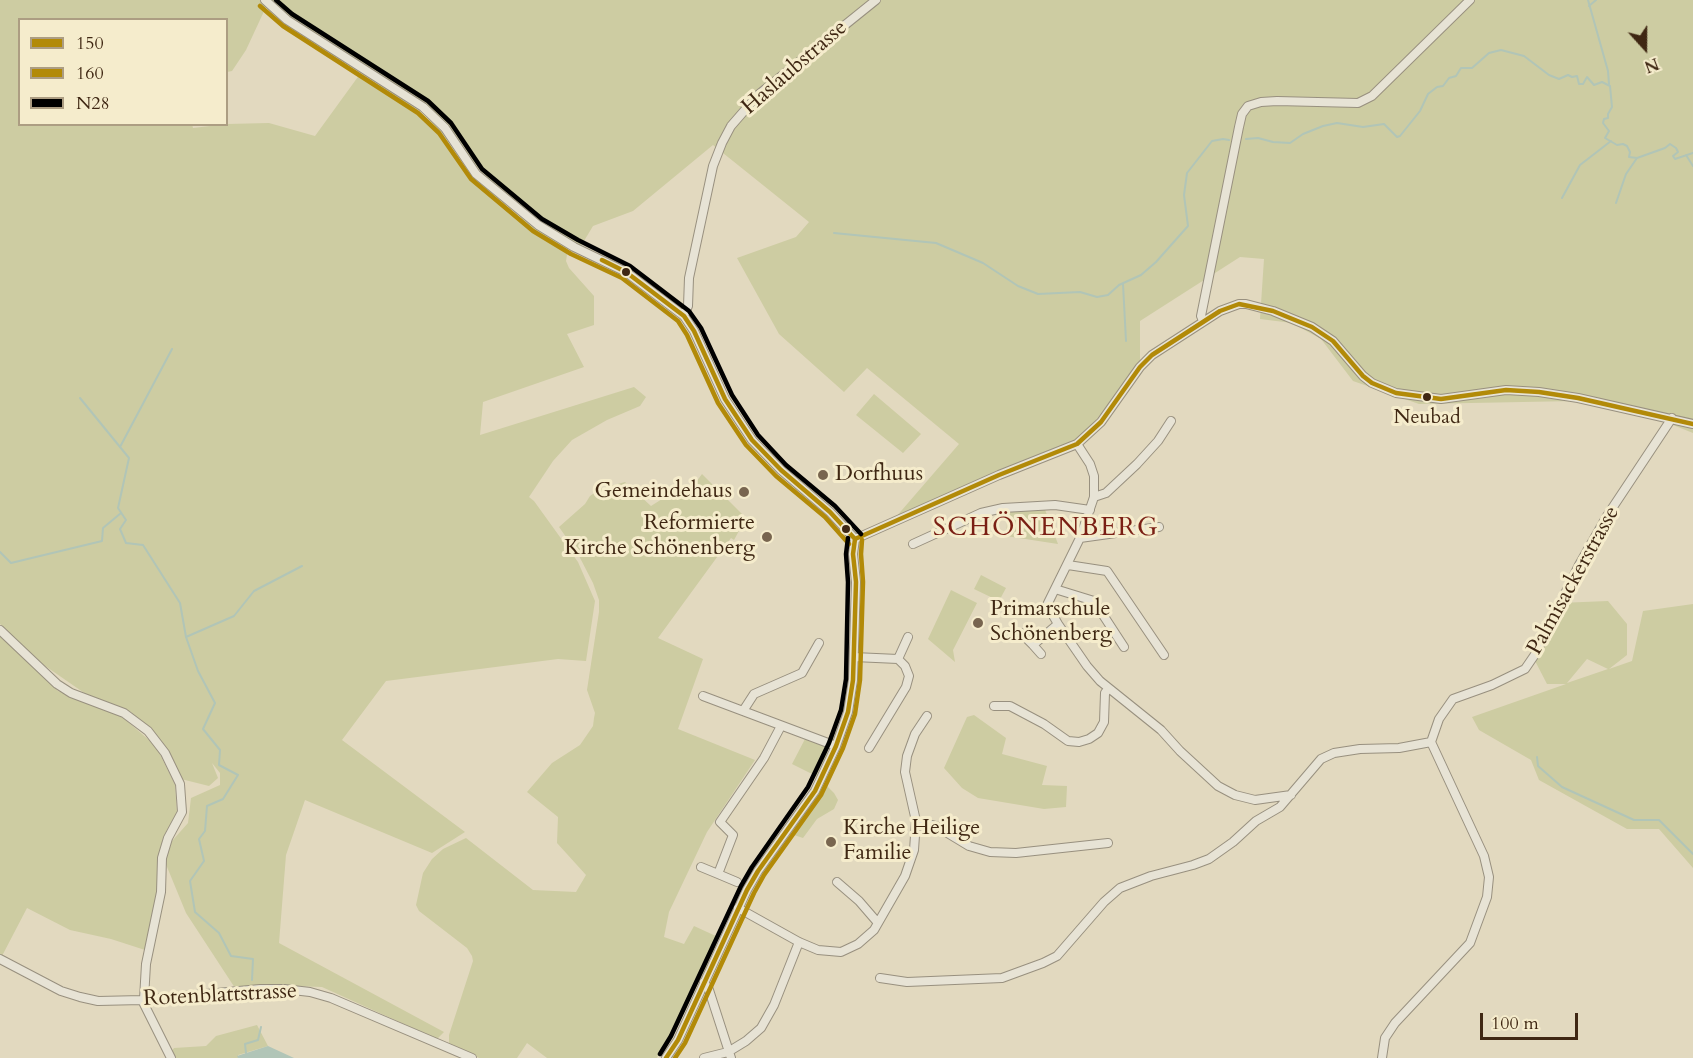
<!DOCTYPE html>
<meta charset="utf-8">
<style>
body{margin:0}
#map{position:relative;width:1693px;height:1058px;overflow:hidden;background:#e2d9bf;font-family:Cardo,serif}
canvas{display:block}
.legend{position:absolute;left:18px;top:18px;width:210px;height:108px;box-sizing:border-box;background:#f5eccc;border:2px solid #ac9d82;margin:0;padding:8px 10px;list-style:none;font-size:18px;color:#3f2713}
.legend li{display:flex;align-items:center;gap:12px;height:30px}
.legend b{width:30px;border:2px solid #ac9d82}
.north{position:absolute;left:1615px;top:18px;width:60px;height:60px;-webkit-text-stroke:4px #f5eccc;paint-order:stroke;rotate:159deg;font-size:16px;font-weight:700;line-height:24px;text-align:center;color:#3f2713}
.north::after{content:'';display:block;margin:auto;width:21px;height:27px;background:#3f2713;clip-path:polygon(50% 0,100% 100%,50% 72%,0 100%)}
.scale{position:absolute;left:1480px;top:1013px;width:98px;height:27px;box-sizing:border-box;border:3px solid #3f2713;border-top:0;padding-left:8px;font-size:18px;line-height:21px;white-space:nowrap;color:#3f2713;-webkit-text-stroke:4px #f5eccc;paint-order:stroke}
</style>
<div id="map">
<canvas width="1693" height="1058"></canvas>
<ul class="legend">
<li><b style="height:8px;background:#b28a08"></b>150</li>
<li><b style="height:8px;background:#b28a08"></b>160</li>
<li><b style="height:8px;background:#000"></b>N28</li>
</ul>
<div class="north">N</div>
<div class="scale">100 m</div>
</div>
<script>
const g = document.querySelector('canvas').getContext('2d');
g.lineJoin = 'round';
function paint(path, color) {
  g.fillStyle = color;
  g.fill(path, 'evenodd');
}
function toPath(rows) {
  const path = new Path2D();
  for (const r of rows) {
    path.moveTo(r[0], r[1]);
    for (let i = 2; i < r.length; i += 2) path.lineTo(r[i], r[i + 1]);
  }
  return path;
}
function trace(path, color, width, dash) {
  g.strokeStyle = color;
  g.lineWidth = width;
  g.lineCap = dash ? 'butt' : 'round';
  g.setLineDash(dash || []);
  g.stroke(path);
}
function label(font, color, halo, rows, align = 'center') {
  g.font = font + ' Cardo,serif';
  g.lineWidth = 6;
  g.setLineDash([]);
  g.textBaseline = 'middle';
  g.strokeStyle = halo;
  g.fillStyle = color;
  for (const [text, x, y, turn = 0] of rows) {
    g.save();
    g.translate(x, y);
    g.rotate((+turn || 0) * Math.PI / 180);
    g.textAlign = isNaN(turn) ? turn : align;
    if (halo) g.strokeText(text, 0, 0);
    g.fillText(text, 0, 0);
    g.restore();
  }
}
const green = toPath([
 [0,0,260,0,266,7,246,50,232,71,227,72,226,20,20,20,20,124,192,124,193,128,227,124,269,123,315,136,360,74,407,101,442,131,465,170,517,215,568,248,566,261,569,268,594,296,594,325,567,334,584,367,483,402,480,435,634,387,646,397,640,406,607,420,572,440,553,461,529,497,534,501,578,562,595,601,586,661,558,659,386,681,342,740,465,832,432,853,305,800,286,855,279,943,444,1032,437,1039,322,987,266,985,235,988,186,913,165,862,172,841,188,823,191,798,220,785,220,773,212,763,218,778,209,786,181,779,161,742,131,712,93,699,38,661,0,624],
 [269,0,1693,0,1693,433,1658,419,1575,401,1419,404,1353,381,1321,339,1292,323,1260,319,1264,259,1240,257,1140,321,1140,364,1077,444,889,525,959,444,867,368,844,392,779,334,737,258,796,237,809,222,713,145,633,211,593,226,581,246,543,223,491,181,478,168,450,129,294,21],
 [874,394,921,434,903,453,856,415],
 [702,474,746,518,734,540,731,538,658,638,703,659,678,729,755,760,707,832,669,912,664,937,684,944,694,926,718,937,709,964,657,1058,547,1058,527,1043,517,1058,479,1058,449,1043,449,1035,473,961,472,956,467,948,419,911,416,905,423,873,432,859,443,849,466,838,533,890,576,892,586,875,557,843,558,817,527,792,552,763,580,745,593,726,594,718,595,713,587,690,599,612,599,600,593,583,578,554,559,527,585,504,590,496,600,489,625,482,651,506,681,487,688,493],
 [1044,507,1058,544,1006,536,1008,511],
 [981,575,1006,588,999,601,974,589],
 [951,590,977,603,953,650,955,662,928,639],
 [1608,601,1627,624,1627,655,1609,669,1632,661,1643,611,1693,604,1693,868,1659,829,1627,829,1539,780,1531,760,1479,730,1472,717,1566,684,1547,684,1533,657,1559,603],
 [1587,659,1608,669,1567,683],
 [0,635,58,691,121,716,156,746,175,785,177,812,163,838,158,860,157,891,145,950,111,939,70,930,27,908,2,956,0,954],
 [974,715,1006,738,1002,754,1047,766,1042,785,1067,786,1066,807,1044,809,978,798,962,788,944,768,967,717],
 [805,739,823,746,828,752,827,758,818,777,792,764],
 [822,786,827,786,834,793,838,800,834,809,817,819,803,838,791,834],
 [257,1025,268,1046,238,1055,238,1058,174,1058,171,1052,174,1048,206,1046,216,1036]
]);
const water = toPath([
 [268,1046,294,1058,238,1058,237,1056]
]);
const stream = toPath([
 [1588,0,1608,71,1609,84],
 [1589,6,1596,0],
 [1246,139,1258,138,1273,142,1290,143,1303,134,1323,126,1337,123,1363,127,1384,124,1397,137,1400,136,1420,111,1428,94,1437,87,1443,86,1449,78,1456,76,1461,68,1472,68,1489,53,1501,50,1524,56,1549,75,1559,79,1568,75,1572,77,1577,76,1579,84,1583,84,1587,77,1594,85,1602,82,1610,86,1612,107,1608,114,1608,118,1604,119,1603,123,1609,131,1605,138,1617,145,1623,144,1627,146,1630,152,1629,157,1637,158,1665,148,1670,144,1676,148,1678,152,1673,156,1675,159,1693,153],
 [1686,155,1693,166],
 [1562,198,1580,165,1611,141],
 [1616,203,1626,174,1637,158],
 [834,233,936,243,983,263,1018,286,1038,294,1080,292,1097,297,1108,295,1119,285,1141,275,1156,262,1188,226,1184,195,1187,173,1212,141,1223,139,1229,140],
 [1123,284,1126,341],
 [80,398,129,458,118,508,126,520,120,529,126,543,143,545,180,603,186,637,198,671,215,703,203,729,220,750,219,765,238,775,223,799,207,806,205,831,199,839,204,861,190,881,195,912,219,933,231,956,253,959,252,980],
 [120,447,172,349],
 [0,552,11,563,102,541,103,528,121,513],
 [186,637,234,616,254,591,302,566],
 [1537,757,1538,766,1562,787,1634,820,1659,820,1693,854],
 [246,1053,245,1044,258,1040,261,1027]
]);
const minor = toPath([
 [265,0,287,20,423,107,445,128,476,174,538,225,574,247,626,272,684,316,694,331,725,399,752,440,781,470,830,512,855,539],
 [684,316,688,306,689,278,713,166,722,143,731,126,758,95,876,0],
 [1203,321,1201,316,1239,127,1242,114,1248,106,1261,102,1277,101,1358,103,1372,96,1470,0],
 [1077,444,1090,464,1094,476,1094,497,1080,538,1047,605,1058,624,1087,666,1100,681,1161,730,1180,751,1218,786,1235,795,1255,800,1291,795],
 [1094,497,1106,493,1137,464,1158,441,1171,421],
 [1080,538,1159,527],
 [855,539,999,475,1077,444,1101,422,1140,367,1152,355,1220,311,1239,304,1246,304,1273,311,1312,327,1333,341,1363,376,1372,383,1396,393,1441,399,1506,390,1539,392,1578,398,1693,424],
 [913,544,981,513,1003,508,1055,505,1090,510],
 [1068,565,1107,571,1164,655],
 [1055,589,1094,601,1124,647],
 [0,630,57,684,71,693,124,713,148,731,165,753,180,784,182,812,168,838,162,858,161,892,146,964,144,999],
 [1021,633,1033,645],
 [1041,654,1033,645,1058,624],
 [854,657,898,659,905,666,909,676,906,687,869,748],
 [898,659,908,637],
 [703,696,836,746],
 [994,706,1010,706,1044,724,1068,741,1079,742,1089,739,1098,733,1104,722,1105,693,1108,689],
 [743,711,754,694,802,673,819,643],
 [1431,742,1439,719,1453,699,1492,685,1525,669,1536,653,1579,565,1607,516,1672,418],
 [916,821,936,826,969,846,990,852,1016,853,1108,843],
 [701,867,718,874,733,835,720,822,764,758,781,726],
 [718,874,737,882],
 [837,882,859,901,878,923],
 [738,908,799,942,818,950,841,952,858,944,874,930,905,876,914,850,916,821,905,772,907,756,915,734,927,716],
 [0,959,61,991,80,997,98,1001,142,1000,260,989,284,989,310,992,331,998,472,1058],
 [880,978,907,982,1002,978,1043,963,1057,956,1104,902,1120,888,1151,876,1193,865,1209,859,1233,842,1256,821,1280,807,1321,759,1334,753,1360,749,1399,748,1431,742,1484,856,1489,877,1487,897,1470,943,1395,1023,1385,1038,1382,1058],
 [704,982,709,990,731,1058],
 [142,1000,171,1058],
 [666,1058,678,1040,747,890,758,871,815,791,836,746,848,712,853,680,856,582,853,554,855,539],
 [704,1058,728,1052,746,1041,761,1028,774,1005,799,942]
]);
const bus1 = toPath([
 [602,260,626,272,684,316,694,331,725,399,752,440,781,470,830,512,855,539],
 [855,539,999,475,1077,444,1101,422,1140,367,1152,355,1220,311,1239,304,1273,311,1312,327,1333,341,1363,376,1372,383,1396,393,1441,399,1506,390,1539,392,1578,398,1693,424],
 [666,1058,678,1040,747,890,758,871,815,791,836,746,848,712,853,680,856,582,853,554,855,539]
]);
const bus2 = toPath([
 [260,6,283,26,418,113,439,133,471,179,533,231,571,254,622,278,678,321,687,335,718,403,746,445,776,476,825,517,849,544],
 [675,1058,685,1043,754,893,764,875,821,795,843,748,855,714,860,680,863,582,861,554,862,540]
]);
const bus3 = toPath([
 [276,0,292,14,428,101,451,123,482,169,542,219,578,240,630,266,689,311,701,328,732,395,758,435,786,465,835,506,861,534],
 [660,1054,671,1036,741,886,752,867,808,787,829,743,841,710,846,679,848,582,846,554,848,538]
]);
const markers = [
 [626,272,5,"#3f2713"],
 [1427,397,5,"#3f2713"],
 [823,475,6,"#78654f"],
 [744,492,6,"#78654f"],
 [846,529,5,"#3f2713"],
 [767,537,6,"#78654f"],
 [978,623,6,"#78654f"],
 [831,842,6,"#78654f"]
];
const busNames = [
 ["Neubad",1427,418]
];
const streetNames = [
 ["Haslaubstrasse",795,68,-41],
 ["Palmisackerstrasse",1574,581,-61],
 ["Rotenblattstrasse",220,996,-3]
];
const poiNames = [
 ["Dorfhuus",835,475],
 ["Gemeindehaus",732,492,"right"],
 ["Reformierte",755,524,"right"],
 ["Kirche Schönenberg",755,549,"right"],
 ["Primarschule",990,610],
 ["Schönenberg",990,635],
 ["Kirche Heilige",843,829],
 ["Familie",843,854]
];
const quarterNames = [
 ["SCHÖNENBERG",1046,529]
];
paint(green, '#cdcca2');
paint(water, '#b1c5b7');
trace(stream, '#b1c5b7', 2);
trace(minor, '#98907f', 10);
trace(minor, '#e7e3d5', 8);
trace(bus1, '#b28a08', 4.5);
trace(bus2, '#b28a08', 4.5);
trace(bus3, '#000', 4.5);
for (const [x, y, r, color] of markers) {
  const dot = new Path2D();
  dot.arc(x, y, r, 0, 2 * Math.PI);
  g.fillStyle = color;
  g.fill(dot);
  trace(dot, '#f5eccc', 2);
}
label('20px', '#3f2713', '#f5eccc', busNames);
label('22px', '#3f2713', '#f5eccc', streetNames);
label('22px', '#3f2713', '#f5eccc', poiNames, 'left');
g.letterSpacing = '1.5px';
label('26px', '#7a1f14', '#f5eccc', quarterNames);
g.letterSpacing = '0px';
</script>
